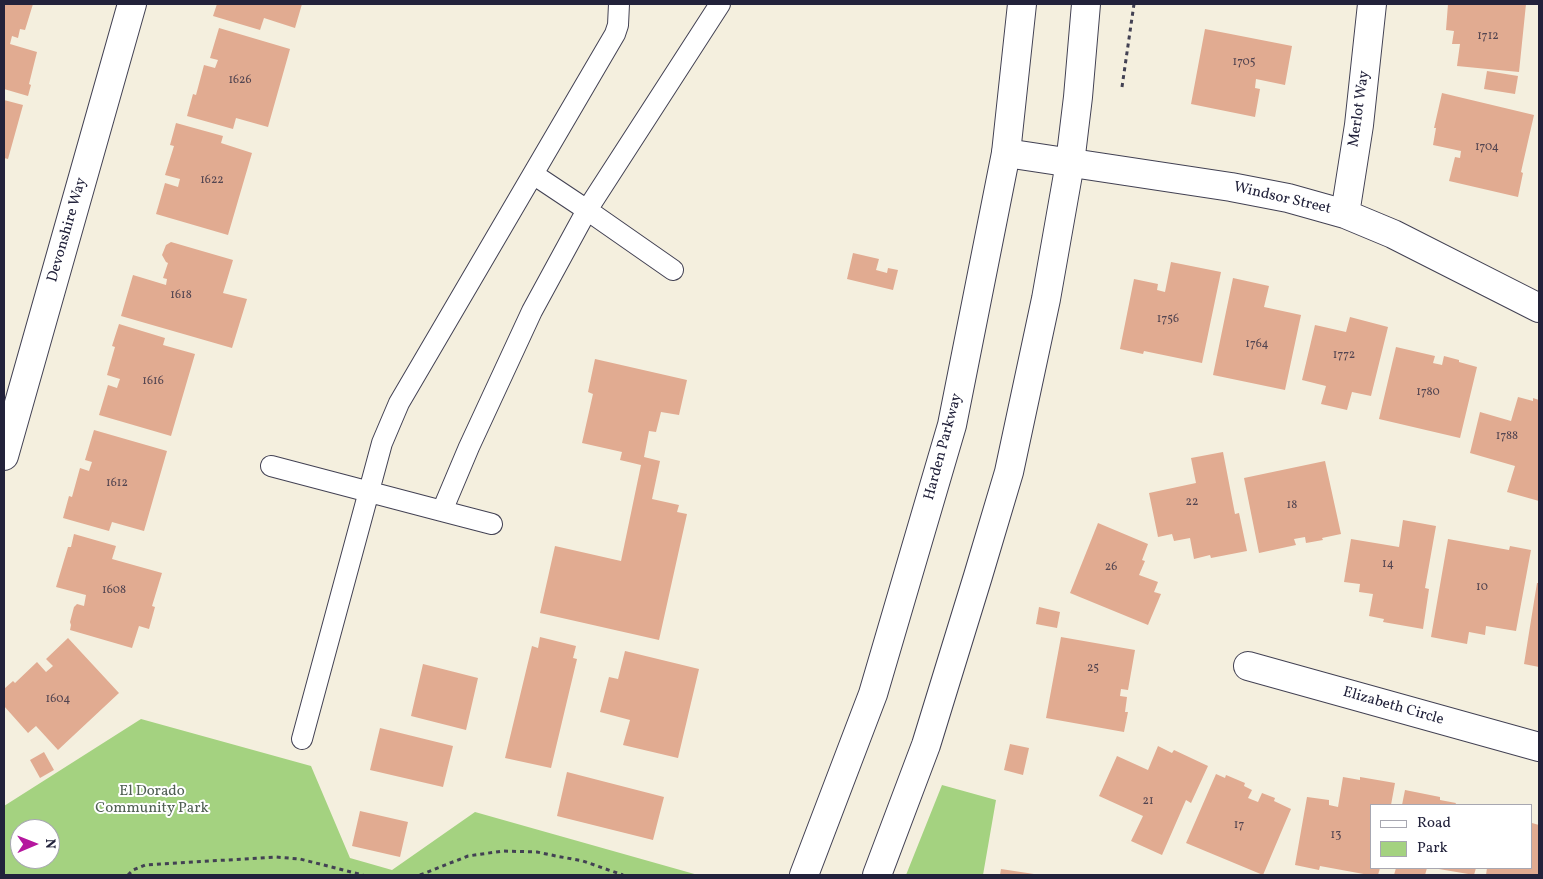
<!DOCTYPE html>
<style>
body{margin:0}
#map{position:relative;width:1543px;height:879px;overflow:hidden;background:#f4efde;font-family:Vollkorn,serif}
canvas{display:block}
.frame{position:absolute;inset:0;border:5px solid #22223b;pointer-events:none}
.legend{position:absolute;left:1370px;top:804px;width:162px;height:65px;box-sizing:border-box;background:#fff;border:1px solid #a7a7b1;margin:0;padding:6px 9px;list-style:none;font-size:15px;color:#22223b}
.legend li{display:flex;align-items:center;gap:10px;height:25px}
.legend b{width:25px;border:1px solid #a7a7b1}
.north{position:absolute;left:10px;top:819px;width:50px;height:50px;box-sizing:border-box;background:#fff;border:1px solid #a7a7b1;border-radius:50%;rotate:89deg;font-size:14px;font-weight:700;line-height:20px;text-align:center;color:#22223b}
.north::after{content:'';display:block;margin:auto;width:18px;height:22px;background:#b5179e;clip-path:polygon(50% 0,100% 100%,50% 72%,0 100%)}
</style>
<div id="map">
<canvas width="1543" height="879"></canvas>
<div class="frame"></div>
<ul class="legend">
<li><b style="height:6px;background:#fff"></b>Road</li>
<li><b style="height:14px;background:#a4d280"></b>Park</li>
</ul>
<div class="north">N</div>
</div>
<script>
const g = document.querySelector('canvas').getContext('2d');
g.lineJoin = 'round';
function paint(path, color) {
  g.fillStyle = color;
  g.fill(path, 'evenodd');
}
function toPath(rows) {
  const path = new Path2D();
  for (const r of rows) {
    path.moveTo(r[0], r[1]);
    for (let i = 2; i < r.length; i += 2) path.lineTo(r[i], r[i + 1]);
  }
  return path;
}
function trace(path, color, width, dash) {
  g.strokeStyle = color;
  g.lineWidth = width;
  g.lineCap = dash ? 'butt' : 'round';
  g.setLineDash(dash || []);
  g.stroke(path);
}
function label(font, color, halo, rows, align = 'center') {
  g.font = font + ' Vollkorn,serif';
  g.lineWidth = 4;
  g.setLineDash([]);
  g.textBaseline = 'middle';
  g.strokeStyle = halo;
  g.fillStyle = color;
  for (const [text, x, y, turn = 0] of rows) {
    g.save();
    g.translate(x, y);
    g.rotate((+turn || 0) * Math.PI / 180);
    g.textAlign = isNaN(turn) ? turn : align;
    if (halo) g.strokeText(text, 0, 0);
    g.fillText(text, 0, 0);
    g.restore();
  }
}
const green = toPath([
 [141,719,311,766,350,858,392,870,475,812,698,875,4,875,4,806],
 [20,829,50,829,50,859,20,859],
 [942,785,996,800,983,875,906,875]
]);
const building = toPath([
 [4,4,33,4,25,30,20,29,18,38,12,36,10,44,37,52,29,84,31,85,28,96,4,89],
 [217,4,302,4,295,28,264,18,260,30,213,16],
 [1448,4,1526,4,1519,72,1457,66,1460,44,1452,44,1454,31,1446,30],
 [219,28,290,49,268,127,236,118,233,129,187,116,193,94,196,95,204,65,215,68,218,60,210,58],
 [1205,29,1292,46,1285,85,1256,79,1255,88,1260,89,1255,117,1191,104],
 [1487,71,1518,76,1515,94,1484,89],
 [1442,93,1534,115,1521,172,1523,173,1518,197,1449,181,1455,157,1460,158,1461,151,1433,145,1436,128,1434,128],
 [4,100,23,105,8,159,4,158],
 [176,123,223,136,221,143,252,153,228,235,156,214,165,183,178,187,180,179,165,175,174,146,170,145],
 [171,242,233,260,223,293,247,299,232,348,121,316,133,275,166,285,167,279,163,278,168,263,166,262,162,255,166,245],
 [853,253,879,259,876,270,887,273,888,268,898,270,893,290,847,279],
 [1171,262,1221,272,1202,363,1144,351,1143,354,1120,349,1134,279,1158,284,1157,290,1165,292],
 [1233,278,1269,286,1264,307,1301,315,1285,390,1213,375],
 [1350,317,1388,327,1371,396,1352,392,1347,410,1321,404,1326,386,1302,380,1315,325,1346,332],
 [119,324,165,338,163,345,195,354,171,436,99,415,108,385,117,388,120,379,107,375,115,347,112,346],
 [1396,347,1435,356,1433,363,1442,365,1444,356,1459,360,1459,362,1477,367,1460,438,1379,419],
 [595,359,687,380,679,415,661,412,656,432,649,431,644,457,660,461,652,499,679,505,677,512,687,514,659,640,540,613,555,546,621,561,641,465,620,460,622,452,582,443,593,394,588,392],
 [1518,397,1533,401,1533,398,1539,400,1539,501,1507,492,1515,466,1470,453,1480,412,1511,421],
 [94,430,167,451,144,531,112,522,109,531,63,518,69,496,72,497,80,468,89,471,92,462,85,460],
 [1223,452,1235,514,1239,513,1247,551,1211,558,1210,555,1194,559,1190,538,1174,541,1172,534,1158,537,1149,493,1196,483,1191,458],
 [1325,461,1341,534,1322,538,1323,540,1306,543,1305,537,1294,539,1296,545,1259,553,1244,478],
 [1403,520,1436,526,1425,588,1429,589,1423,629,1383,622,1384,619,1369,616,1373,594,1359,592,1360,584,1344,582,1351,539,1399,547],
 [1098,523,1148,544,1142,560,1145,561,1139,575,1158,582,1154,592,1161,594,1148,625,1070,593],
 [74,534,116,546,112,559,162,573,152,606,155,607,149,629,139,626,132,648,70,630,71,625,70,622,74,607,77,604,84,606,86,595,56,587,68,547,71,547],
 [1448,539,1509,550,1510,546,1531,550,1516,631,1486,626,1485,635,1469,632,1467,644,1431,637],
 [1537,583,1539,583,1539,667,1524,664],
 [1039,607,1060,612,1057,628,1036,624],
 [540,637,576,646,573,658,577,659,551,768,505,758,532,646,538,648],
 [1061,637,1135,650,1128,690,1121,689,1120,696,1127,697,1125,712,1128,712,1124,732,1046,718],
 [68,638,119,693,58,750,36,726,28,733,4,706,4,689,13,681,15,683,37,662,46,672,53,666,46,659],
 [625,651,699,669,678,758,623,745,630,720,600,712,609,677,618,679],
 [423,664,478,678,466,730,411,716],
 [380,728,453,746,443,787,370,770],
 [1010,744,1029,748,1023,775,1004,770],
 [1158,746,1172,753,1174,750,1208,766,1191,803,1186,800,1162,855,1131,841,1143,816,1099,796,1117,756,1148,770],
 [44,752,54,770,40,778,30,760],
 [567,772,664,797,653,840,557,816],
 [1216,774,1225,778,1226,775,1245,783,1244,786,1252,790,1248,798,1258,802,1262,793,1275,798,1274,801,1291,809,1263,875,1186,843],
 [1343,777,1360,780,1360,777,1395,783,1391,805,1372,805,1372,868,1380,868,1378,875,1369,875,1320,866,1319,870,1295,865,1307,797,1329,800,1329,805,1338,807],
 [1405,790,1440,797,1440,800,1456,803,1455,805,1402,805],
 [360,811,408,822,400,857,352,846],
 [1532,823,1539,825,1539,875,1486,875,1487,868,1532,868],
 [1396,868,1427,868,1425,875,1394,875],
 [1433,868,1476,868,1474,875],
 [1001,869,1034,874,1034,875,1000,875]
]);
const path = toPath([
 [1122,87,1134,4],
 [128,875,133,870,145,865,276,857,300,859,363,875],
 [420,875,468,856,503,851,537,852,556,856,583,861,623,875]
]);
const service = toPath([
 [673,270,587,210,720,4],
 [271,466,442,511,469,447,532,311,587,210,533,174],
 [442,511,492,524],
 [302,739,382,443,399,403,615,34,618,25,619,4]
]);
const minor = toPath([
 [1006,153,1231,187,1288,198,1345,214,1393,234,1539,308],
 [1345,214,1359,125,1372,4],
 [4,456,132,4],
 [1248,666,1539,747]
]);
const tertiary = toPath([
 [804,875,873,694,952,425,1006,153,1022,4],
 [877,875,926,745,978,576,1009,472,1046,299,1070,163,1078,97,1086,4]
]);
const numberNames = [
 ["1712",1488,37],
 ["1705",1244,63],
 ["1626",240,81],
 ["1704",1487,148],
 ["1622",212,181],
 ["1618",181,296],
 ["1756",1168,320],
 ["1764",1257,345],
 ["1772",1344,356],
 ["1616",153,382],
 ["1780",1428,393],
 ["1788",1507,437],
 ["1612",117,484],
 ["22",1192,503],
 ["18",1292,506],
 ["14",1388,565],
 ["26",1111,568],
 ["10",1482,588],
 ["1608",114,591],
 ["25",1093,669],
 ["1604",58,700],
 ["21",1148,802],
 ["17",1239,826],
 ["13",1336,836]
];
const streetNames = [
 ["Merlot Way",1360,109,-82],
 ["Windsor Street",1282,199,13],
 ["Devonshire Way",68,230,-74],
 ["Harden Parkway",944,447,-75],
 ["Elizabeth Circle",1393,707,16]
];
const parkNames = [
 ["El Dorado",152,792],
 ["Community Park",152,809]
];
paint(green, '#a4d280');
paint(building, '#e1ab91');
trace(service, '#424153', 22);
trace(minor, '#424153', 30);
trace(tertiary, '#424153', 30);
trace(path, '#424153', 3, [4, 4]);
trace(service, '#fff', 20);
trace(minor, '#fff', 28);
trace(tertiary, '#fff', 28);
label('12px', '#524450', null, numberNames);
label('15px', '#22223b', '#fff', streetNames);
label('15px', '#506053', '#fff', parkNames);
</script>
